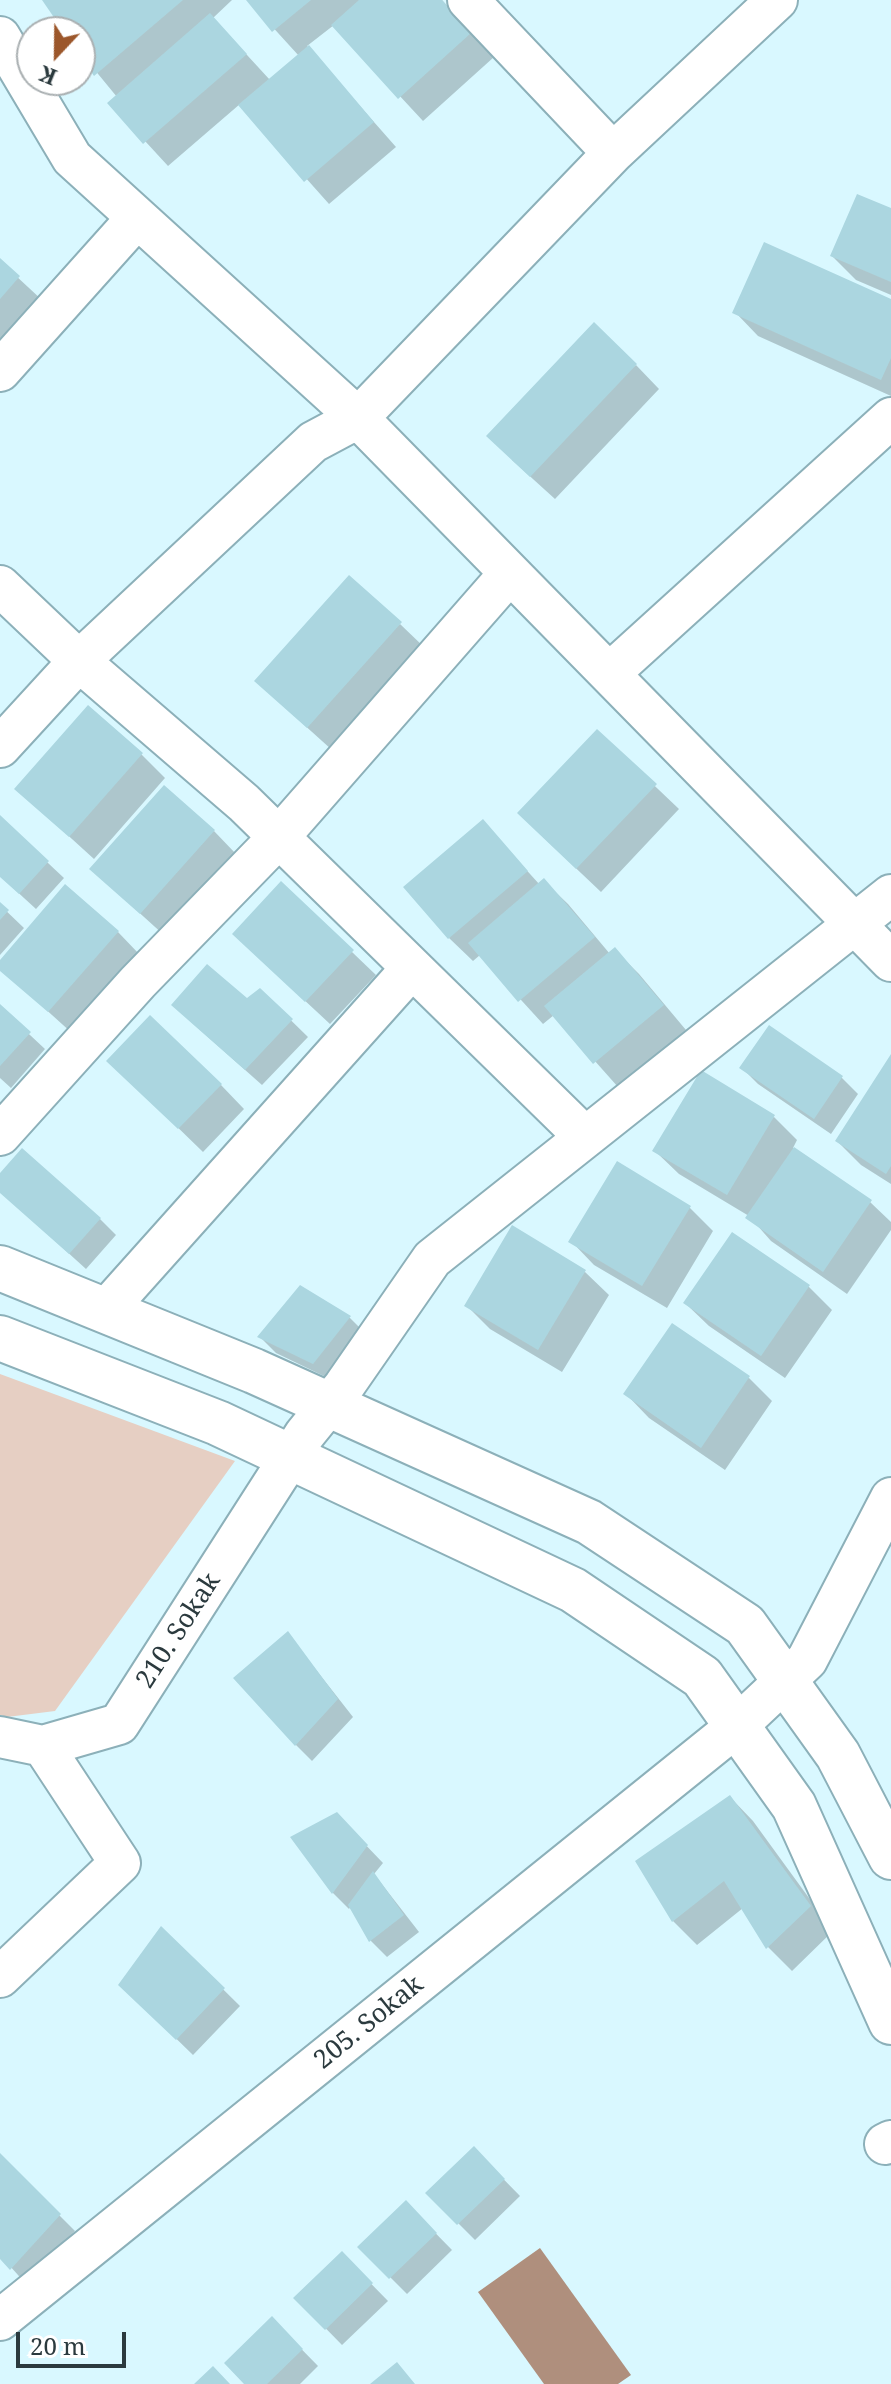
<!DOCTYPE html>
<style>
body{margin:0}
#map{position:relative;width:891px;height:2384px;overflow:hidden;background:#d9f8ff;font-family:"Noto Serif",serif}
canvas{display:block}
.north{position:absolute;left:16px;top:16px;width:80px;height:80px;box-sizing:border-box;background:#fff;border:2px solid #aab0b2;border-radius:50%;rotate:202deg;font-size:22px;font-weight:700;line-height:32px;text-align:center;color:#2b3a3e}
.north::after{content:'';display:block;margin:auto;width:28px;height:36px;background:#9c572b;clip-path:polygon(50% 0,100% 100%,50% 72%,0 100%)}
.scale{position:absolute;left:16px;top:2332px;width:110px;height:36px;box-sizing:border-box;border:4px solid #2b3a3e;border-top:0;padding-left:10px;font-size:24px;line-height:28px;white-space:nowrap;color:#2b3a3e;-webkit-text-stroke:6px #fff;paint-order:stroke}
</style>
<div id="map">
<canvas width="891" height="2384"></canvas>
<div class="north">K</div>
<div class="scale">20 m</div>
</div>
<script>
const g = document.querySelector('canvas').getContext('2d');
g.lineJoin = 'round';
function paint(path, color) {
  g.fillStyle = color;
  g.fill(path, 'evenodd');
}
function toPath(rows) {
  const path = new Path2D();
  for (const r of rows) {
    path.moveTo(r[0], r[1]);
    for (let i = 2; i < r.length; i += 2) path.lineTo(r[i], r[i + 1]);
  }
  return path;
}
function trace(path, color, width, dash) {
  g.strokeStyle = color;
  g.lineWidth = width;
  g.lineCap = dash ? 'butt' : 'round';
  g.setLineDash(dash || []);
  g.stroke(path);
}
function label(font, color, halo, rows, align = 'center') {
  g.font = font + ' "Noto Serif",serif';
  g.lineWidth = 7;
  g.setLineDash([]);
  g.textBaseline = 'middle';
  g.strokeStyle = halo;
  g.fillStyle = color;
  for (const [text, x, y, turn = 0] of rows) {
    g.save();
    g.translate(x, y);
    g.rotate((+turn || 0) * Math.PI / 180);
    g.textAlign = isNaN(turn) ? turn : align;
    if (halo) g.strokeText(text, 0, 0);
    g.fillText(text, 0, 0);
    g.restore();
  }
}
const green = toPath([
 [0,1374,235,1461,55,1711,7,1717,0,1715]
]);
const water = toPath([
 [540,2248,631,2375,618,2384,544,2384,478,2292]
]);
const shadow = toPath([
 [44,0,232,0,213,18,270,80,299,56,248,0,442,0,494,57,423,121,334,25,307,46,396,147,329,204,240,104,168,166,110,103,117,97,80,52,80,32,66,32],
 [891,210,891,295,856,280,832,256],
 [0,261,43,301,0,345],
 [891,301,891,396,758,336,735,312],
 [636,365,659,389,555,499,512,460],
 [400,624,424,647,332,750,281,704],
 [597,731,679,809,601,892,543,837],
 [141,754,165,778,94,859,17,789],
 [0,818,64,878,36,909,0,876],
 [483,822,540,885,544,881,568,904,610,954,615,950,639,974,686,1030,618,1087,554,1015,543,1024,480,955,473,961,449,938],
 [214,831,237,855,165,936,91,869],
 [281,884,376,975,330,1024,258,957],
 [0,905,24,928,0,955],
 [118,932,141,956,73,1034,0,968,0,963],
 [260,990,308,1037,262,1085,190,1021,247,1001],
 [0,1007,45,1049,11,1088,0,1078],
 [769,1028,842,1078,858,1094,831,1134,758,1084,742,1068],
 [891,1058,891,1184,861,1165,837,1141],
 [133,1084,221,1085,244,1109,203,1152],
 [774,1117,797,1140,793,1148,870,1202,891,1222,891,1230,847,1294,771,1241,749,1216,679,1174,655,1151],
 [0,1176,100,1219,116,1235,86,1269,0,1191],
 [689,1207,713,1231,667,1308,594,1265,571,1241],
 [585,1272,609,1295,562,1372,490,1329,466,1305],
 [808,1286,832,1310,785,1378,709,1326,685,1303],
 [300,1287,350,1318,366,1334,330,1379,276,1353,260,1337],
 [749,1378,772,1401,725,1470,649,1418,626,1394],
 [288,1634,353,1717,312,1761,296,1745],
 [730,1797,753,1821,833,1931,792,1971,768,1947,743,1908,697,1945,673,1921,638,1862],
 [336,1814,383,1863,374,1874,419,1932,387,1957,371,1941,351,1906,349,1909,333,1893,293,1838],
 [162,1929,240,2006,193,2055,120,1984],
 [474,2149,520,2196,475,2240,428,2193],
 [0,2156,75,2231,27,2285,0,2255],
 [406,2203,452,2250,407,2294,360,2247],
 [342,2254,388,2301,342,2345,296,2298],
 [272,2319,318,2366,300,2384,247,2384]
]);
const building = toPath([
 [42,0,183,0,94,76,80,56,80,32,64,32],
 [246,0,311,0,272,32],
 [359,0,442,0,471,33,398,99,331,25],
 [210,13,247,54,143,144,107,103],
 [309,45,374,122,304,182,238,105],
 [857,194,891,208,891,282,830,256],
 [764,242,891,299,891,358,881,380,732,313],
 [0,258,20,276,0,299],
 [594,322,637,364,530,477,486,436],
 [349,575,402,622,307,728,254,681],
 [88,705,143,753,69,837,14,789],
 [597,729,657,784,576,869,517,813],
 [164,785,215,830,140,914,89,869],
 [0,815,49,861,19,894,0,877],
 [483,819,528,871,448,939,403,887],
 [544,878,595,937,518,1002,468,943],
 [281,881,354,950,305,1002,232,934],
 [65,884,119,931,48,1012,0,971,0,960],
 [0,902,9,910,0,920],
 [615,947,664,1005,593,1064,544,1006],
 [207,964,247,998,260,988,293,1019,245,1070,171,1005],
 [0,1004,31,1032,0,1066],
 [150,1015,222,1084,178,1129,106,1061],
 [769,1025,843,1076,814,1119,739,1068],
 [891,1054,891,1166,886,1174,835,1141],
 [701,1070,775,1115,727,1195,652,1151],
 [794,1147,872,1200,823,1272,745,1218],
 [22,1148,101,1218,69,1254,0,1193,0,1173],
 [617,1161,691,1206,642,1286,568,1242],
 [512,1225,586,1270,538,1350,464,1306],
 [732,1232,810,1285,761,1356,683,1303],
 [300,1285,351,1316,313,1364,257,1337],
 [672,1323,750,1376,701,1448,623,1394],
 [288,1631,338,1699,295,1746,233,1678],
 [730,1795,811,1906,766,1949,724,1881,672,1922,635,1861],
 [337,1812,368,1845,332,1894,290,1837],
 [373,1871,404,1915,369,1942,348,1905],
 [161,1926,225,1988,176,2040,118,1985],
 [474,2146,505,2179,457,2225,425,2193],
 [0,2153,61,2214,10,2270,0,2259],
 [406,2200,437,2233,389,2279,357,2247],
 [342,2251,373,2283,325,2330,293,2298],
 [272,2316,303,2349,267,2384,244,2384,224,2363],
 [397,2362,415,2384,370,2384],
 [213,2366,230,2384,194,2384]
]);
const minor = toPath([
 [468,0,613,153],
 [0,37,72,158,358,418,891,961],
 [0,371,137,218],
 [0,586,79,661,244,803,584,1136],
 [611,672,891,418],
 [0,747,79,661,313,442,358,418,613,153,777,0],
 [0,1135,138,982,278,838,510,573],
 [105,1311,412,968],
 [0,1737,43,1746,119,1724,305,1434,344,1386,432,1259,891,895],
 [0,1977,120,1863,43,1746],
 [885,2144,891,2141],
 [0,2320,737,1726,807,1660,891,1498]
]);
const secondary = toPath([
 [0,1268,254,1371,589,1522,745,1625,838,1755,891,1857],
 [0,1338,218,1423,573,1590,702,1677,794,1806,891,2022]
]);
const streetNames = [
 ["210. Sokak",179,1631,-57],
 ["205. Sokak",369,2023,-39]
];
paint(green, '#e6cfc3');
paint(water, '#af8f7d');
paint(shadow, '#0003');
paint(building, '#abd6e0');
trace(minor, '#8cb0b9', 44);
trace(secondary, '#8cb0b9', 48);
trace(minor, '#fff', 40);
trace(secondary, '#fff', 44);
label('26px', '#2b3a3e', '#fff', streetNames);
</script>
